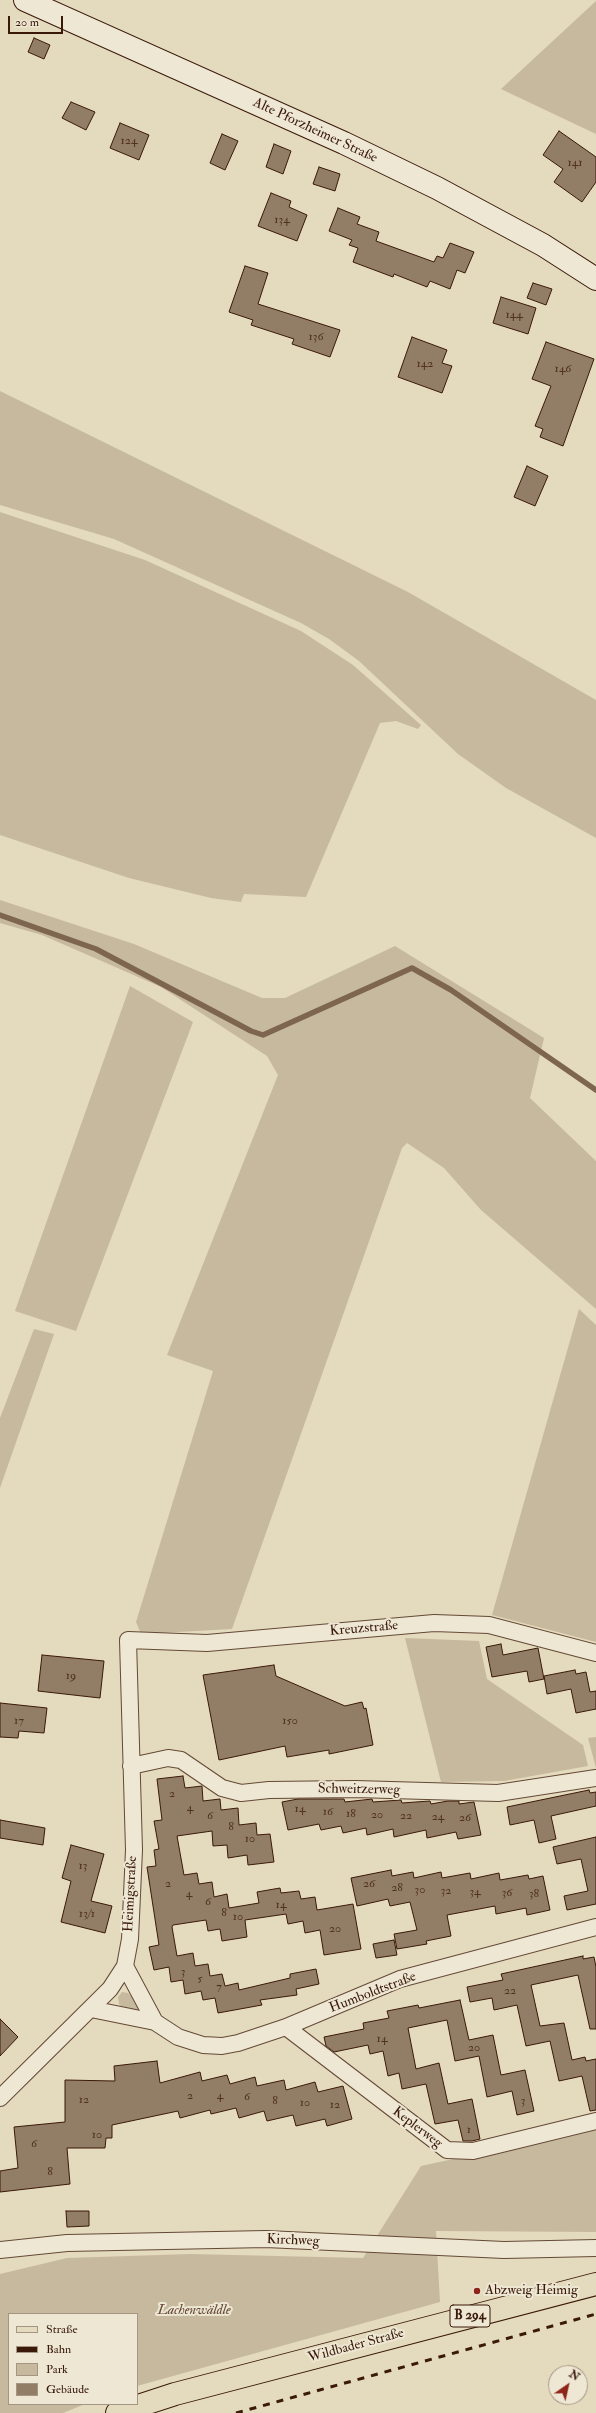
<!DOCTYPE html>
<meta charset="utf-8">
<style>
body{margin:0}
#map{position:relative;width:596px;height:2413px;overflow:hidden;background:#e4dabd;font-family:"IM FELL Double Pica",serif}
canvas{display:block}
.legend{position:absolute;left:8px;top:2313px;width:130px;height:92px;box-sizing:border-box;background:#ede7d4;border:1px solid #a59583;margin:0;padding:5px 7px;list-style:none;font-size:12px;color:#3a1909}
.legend li{display:flex;align-items:center;gap:8px;height:20px}
.legend b{width:20px;border:1px solid #a59583}
.north{position:absolute;left:548px;top:2365px;width:40px;height:40px;box-sizing:border-box;background:#ede7d4;border:1px solid #a59583;border-radius:50%;rotate:34deg;font-size:11px;font-weight:700;line-height:16px;text-align:center;color:#3a1909}
.north::after{content:'';display:block;margin:auto;width:14px;height:18px;background:#8f2418;clip-path:polygon(50% 0,100% 100%,50% 72%,0 100%)}
.scale{position:absolute;left:8px;top:16px;width:55px;height:18px;box-sizing:border-box;border:2px solid #3a1909;border-top:0;padding-left:5px;font-size:12px;line-height:14px;white-space:nowrap;color:#3a1909;-webkit-text-stroke:3px #ede7d4;paint-order:stroke}
</style>
<div id="map">
<canvas width="596" height="2413"></canvas>
<ul class="legend">
<li><b style="height:5px;background:#e4dabd"></b>Straße</li>
<li><b style="height:5px;background:#3a1909"></b>Bahn</li>
<li><b style="height:11px;background:#c7b99e"></b>Park</li>
<li><b style="height:11px;background:#927d67"></b>Gebäude</li>
</ul>
<div class="north">N</div>
<div class="scale">20 m</div>
</div>
<script>
const g = document.querySelector('canvas').getContext('2d');
g.lineJoin = 'round';
function paint(path, color) {
  g.fillStyle = color;
  g.fill(path, 'evenodd');
}
function toPath(rows) {
  const path = new Path2D();
  for (const r of rows) {
    path.moveTo(r[0], r[1]);
    for (let i = 2; i < r.length; i += 2) path.lineTo(r[i], r[i + 1]);
  }
  return path;
}
function trace(path, color, width, dash) {
  g.strokeStyle = color;
  g.lineWidth = width;
  g.lineCap = dash ? 'butt' : 'round';
  g.setLineDash(dash || []);
  g.stroke(path);
}
function label(font, color, halo, rows, align = 'center') {
  g.font = font + ' "IM FELL Double Pica",serif';
  g.lineWidth = 4;
  g.setLineDash([]);
  g.textBaseline = 'middle';
  g.strokeStyle = halo;
  g.fillStyle = color;
  for (const [text, x, y, turn = 0] of rows) {
    g.save();
    g.translate(x, y);
    g.rotate((+turn || 0) * Math.PI / 180);
    g.textAlign = isNaN(turn) ? turn : align;
    if (halo) g.strokeText(text, 0, 0);
    g.fillText(text, 0, 0);
    g.restore();
  }
}
const green = toPath([
 [596,1,596,134,501,89],
 [0,391,408,592,596,700,596,838,506,788,458,754,359,661,329,639,301,623,114,539,0,505],
 [0,512,145,560,301,631,353,665,421,725,418,729,396,721,380,723,306,897,244,894,241,902,211,898,129,878,0,835],
 [0,900,134,944,262,998,285,998,395,946,544,1038,530,1098,596,1161,596,1309,481,1210,444,1168,407,1143,402,1148,232,1629,141,1634,136,1622,213,1371,167,1355,278,1075,267,1056,161,987,42,935,0,923],
 [130,986,193,1022,76,1331,15,1311],
 [579,1309,596,1325,596,1642,492,1615],
 [34,1329,54,1334,0,1488,0,1418],
 [405,1638,479,1641,487,1679,583,1745,588,1766,504,1781,441,1782],
 [596,1737,596,1768,588,1738],
 [122,1992,128,1993,137,2002,138,2009,133,2012,124,2010,119,2004,118,1997],
 [596,2128,596,2232,436,2231,440,2302,137,2386,137,2314,9,2314,9,2404,85,2404,63,2413,0,2413,0,2274,67,2258,191,2254,363,2258,421,2166]
]);
const stream = toPath([
 [0,915,96,949,251,1031,263,1035,412,968,451,990,596,1090]
]);
const building = toPath([
 [34,38,50,45,44,59,28,52,34,38],
 [71,102,95,112,86,130,62,118,71,102],
 [120,123,149,135,139,160,110,148,120,123],
 [559,131,596,157,596,182,582,202,554,182,563,169,543,155,559,131],
 [222,134,238,141,225,170,210,163,222,134],
 [274,144,291,151,283,174,266,167,274,144],
 [319,167,340,174,335,191,313,184,319,167],
 [271,193,291,201,289,207,307,215,297,241,258,226,271,193],
 [338,208,360,217,357,224,379,232,376,241,434,262,437,256,443,258,450,243,474,252,465,273,457,270,450,289,430,281,427,287,394,274,393,277,353,262,358,248,349,245,352,240,329,231,338,208],
 [245,266,268,273,258,304,340,330,330,357,292,344,294,339,251,325,253,320,229,312,245,266],
 [533,283,552,289,546,305,527,298,533,283],
 [501,297,536,308,528,334,493,323,501,297],
 [412,337,447,350,442,363,452,366,442,393,398,377,412,337],
 [546,342,594,359,563,446,540,437,543,429,535,426,551,386,532,379,546,342],
 [527,466,548,476,535,506,514,497,527,466],
 [501,1644,503,1655,538,1648,544,1679,529,1682,527,1671,492,1677,486,1647,501,1644],
 [42,1655,104,1661,100,1698,38,1691,42,1655],
 [274,1665,276,1676,345,1706,362,1702,364,1709,366,1708,373,1745,329,1754,329,1750,287,1757,285,1746,219,1760,203,1675,274,1665],
 [575,1670,576,1674,586,1672,590,1692,596,1691,596,1709,576,1713,571,1689,547,1694,544,1676,575,1670],
 [0,1703,47,1708,44,1733,19,1731,18,1738,0,1737,0,1703],
 [183,1776,185,1788,202,1786,203,1801,220,1799,221,1810,238,1808,239,1825,256,1823,257,1835,270,1834,274,1862,248,1865,247,1855,228,1858,227,1845,213,1846,212,1831,177,1836,184,1875,197,1873,199,1884,212,1882,214,1897,227,1894,229,1908,259,1903,257,1892,280,1888,281,1893,299,1891,301,1899,315,1897,317,1910,353,1904,361,1949,324,1955,320,1930,305,1933,303,1921,288,1924,286,1914,245,1920,247,1937,222,1941,220,1929,208,1931,206,1920,173,1925,172,1927,177,1956,193,1953,195,1966,208,1964,210,1976,222,1974,225,1986,238,1983,239,1990,290,1978,290,1974,316,1969,319,1984,296,1989,297,1995,260,2000,262,2005,218,2013,215,1998,203,2000,201,1991,185,1994,183,1980,171,1982,169,1967,154,1970,149,1947,159,1945,147,1867,156,1866,154,1850,159,1849,154,1821,162,1820,157,1779,183,1776],
 [589,1790,590,1793,596,1792,596,1806,551,1816,556,1839,539,1843,534,1820,510,1825,507,1807,589,1790],
 [298,1799,344,1799,345,1802,372,1799,373,1802,401,1800,402,1803,430,1801,431,1804,448,1801,459,1801,459,1804,474,1802,481,1835,458,1839,456,1832,427,1838,426,1830,394,1837,393,1829,367,1835,366,1828,343,1833,341,1826,321,1830,319,1824,288,1830,282,1802,298,1799],
 [0,1820,45,1828,43,1845,0,1838,0,1820],
 [596,1837,596,1904,567,1910,564,1896,588,1891,581,1859,557,1864,553,1847,596,1837],
 [71,1845,104,1854,91,1901,112,1906,105,1933,61,1922,71,1881,62,1878,71,1845],
 [391,1870,392,1876,413,1872,414,1878,441,1872,442,1878,470,1873,471,1879,499,1873,500,1880,528,1875,529,1879,543,1876,550,1910,527,1915,526,1908,496,1914,495,1906,447,1915,451,1936,426,1941,427,1944,397,1949,394,1934,417,1930,410,1902,390,1906,388,1899,357,1906,351,1878,391,1870],
 [394,1940,397,1955,376,1958,373,1944,394,1940],
 [583,1956,583,1959,594,1957,596,1967,596,2029,590,2029,578,1975,531,1985,540,2026,564,2023,572,2060,585,2057,586,2061,596,2059,596,2110,590,2111,582,2076,559,2081,550,2041,526,2046,517,2005,494,2010,492,1998,470,2002,467,1987,503,1980,501,1974,583,1956],
 [460,2000,469,2040,493,2035,501,2075,525,2070,534,2111,517,2115,512,2091,487,2097,479,2056,455,2061,447,2020,408,2028,416,2069,439,2063,448,2104,472,2099,480,2139,472,2141,463,2141,458,2120,435,2124,426,2084,402,2089,399,2073,388,2076,383,2051,370,2054,368,2045,334,2052,326,2046,324,2037,364,2029,363,2023,389,2018,387,2011,418,2005,419,2008,460,2000],
 [0,2019,18,2037,0,2056,0,2019],
 [157,2061,160,2083,200,2072,202,2081,227,2075,230,2084,255,2077,257,2086,284,2080,286,2090,315,2082,318,2092,343,2086,352,2119,327,2126,325,2119,296,2126,293,2115,267,2121,264,2111,239,2118,236,2108,211,2114,210,2110,180,2118,178,2111,112,2125,112,2138,106,2138,105,2148,67,2148,70,2184,0,2192,0,2171,18,2168,14,2127,65,2122,65,2080,115,2081,114,2066,157,2061],
 [66,2211,89,2211,89,2226,67,2227,66,2211]
]);
const minor = toPath([
 [131,1766,168,1758,181,1760,222,1788,241,1793,269,1790,355,1789,498,1793,596,1778],
 [125,1966,155,2022],
 [91,2009,155,2022,178,2037,203,2045,222,2046,238,2043,286,2027,400,1979,596,1927],
 [286,2027,447,2150,473,2151,596,2121],
 [0,2098,110,1989,125,1966,130,1939,134,1850,128,1640,207,1643,434,1623,489,1625,596,1653],
 [0,2250,67,2243,266,2239,504,2250,596,2248]
]);
const secondary = toPath([
 [25,0,344,143,437,188,543,245,596,279]
]);
const primary = toPath([
 [117,2413,175,2394,596,2284]
]);
const rail = toPath([
 [236,2413,596,2314]
]);
const markers = [
 [477,2291,4,"#8f2418"]
];
const numberNames = [
 ["124",129,141],
 ["141",575,163],
 ["134",282,220],
 ["144",514,315],
 ["136",316,337],
 ["142",425,364],
 ["146",563,369],
 ["19",71,1676],
 ["17",19,1721],
 ["150",290,1721],
 ["2",172,1794],
 ["4",190,1808],
 ["14",300,1809],
 ["16",328,1812],
 ["18",351,1814],
 ["20",377,1815],
 ["6",210,1816],
 ["22",406,1816],
 ["24",438,1817],
 ["26",465,1818],
 ["8",231,1827],
 ["10",250,1839],
 ["13",83,1866],
 ["2",168,1884],
 ["26",369,1884],
 ["28",397,1888],
 ["30",420,1890],
 ["32",446,1891],
 ["34",475,1892],
 ["36",507,1893],
 ["4",189,1894],
 ["38",534,1894],
 ["6",208,1902],
 ["14",281,1905],
 ["8",224,1913],
 ["13/1",87,1914],
 ["10",238,1917],
 ["20",335,1929],
 ["3",183,1972],
 ["5",200,1979],
 ["7",219,1987],
 ["22",510,1991],
 ["14",382,2039],
 ["20",474,2048],
 ["2",190,2096],
 ["4",220,2096],
 ["6",247,2097],
 ["12",84,2100],
 ["8",275,2101],
 ["3",523,2101],
 ["10",305,2103],
 ["12",335,2105],
 ["1",469,2130],
 ["10",97,2135],
 ["6",34,2144],
 ["8",50,2172]
];
const shields = [
 [470,2316,40]
];
const shieldNames = [
 ["B 294",470,2316]
];
const streetNames = [
 ["Alte Pforzheimer Straße",315,131,25],
 ["Kreuzstraße",364,1629,-5],
 ["Schweitzerweg",359,1790,1],
 ["Heimigstraße",131,1894,-87],
 ["Humboldtstraße",373,1993,-21],
 ["Keplerweg",417,2128,37],
 ["Kirchweg",293,2241,2],
 ["Wildbader Straße",356,2346,-15]
];
const poiNames = [
 ["Abzweig Heimig",485,2291]
];
const parkNames = [
 ["Lachenwäldle",194,2311]
];
paint(green, '#c7b99e');
trace(stream, '#7d6550', 5.5);
paint(building, '#927d67');
trace(building, '#3a1909', 1);
trace(minor, '#644936', 18);
trace(secondary, '#3a1909', 24);
trace(primary, '#3a1909', 24);
trace(minor, '#ede7d4', 16);
trace(secondary, '#ede7d4', 22);
trace(primary, '#e4dabd', 22);
trace(rail, '#3a1909', 3, [7, 7]);
for (const [x, y, r, color] of markers) {
  const dot = new Path2D();
  dot.arc(x, y, r, 0, 2 * Math.PI);
  g.fillStyle = color;
  g.fill(dot);
  trace(dot, '#ede7d4', 1.5);
}
label('12px', '#503220', null, numberNames);
for (const [x, y, w] of shields) {
  const box = new Path2D();
  box.roundRect(x - w / 2, y - 11, w, 22, 3);
  g.fillStyle = '#ede7d4';
  g.fill(box);
  trace(box, '#3a1909', 1);
}
label('bold 13px', '#3a1909', null, shieldNames);
label('14px', '#3a1909', '#ede7d4', streetNames);
label('14px', '#3a1909', '#ede7d4', poiNames, 'left');
label('italic 14px', '#644936', '#ede7d4', parkNames);
</script>
